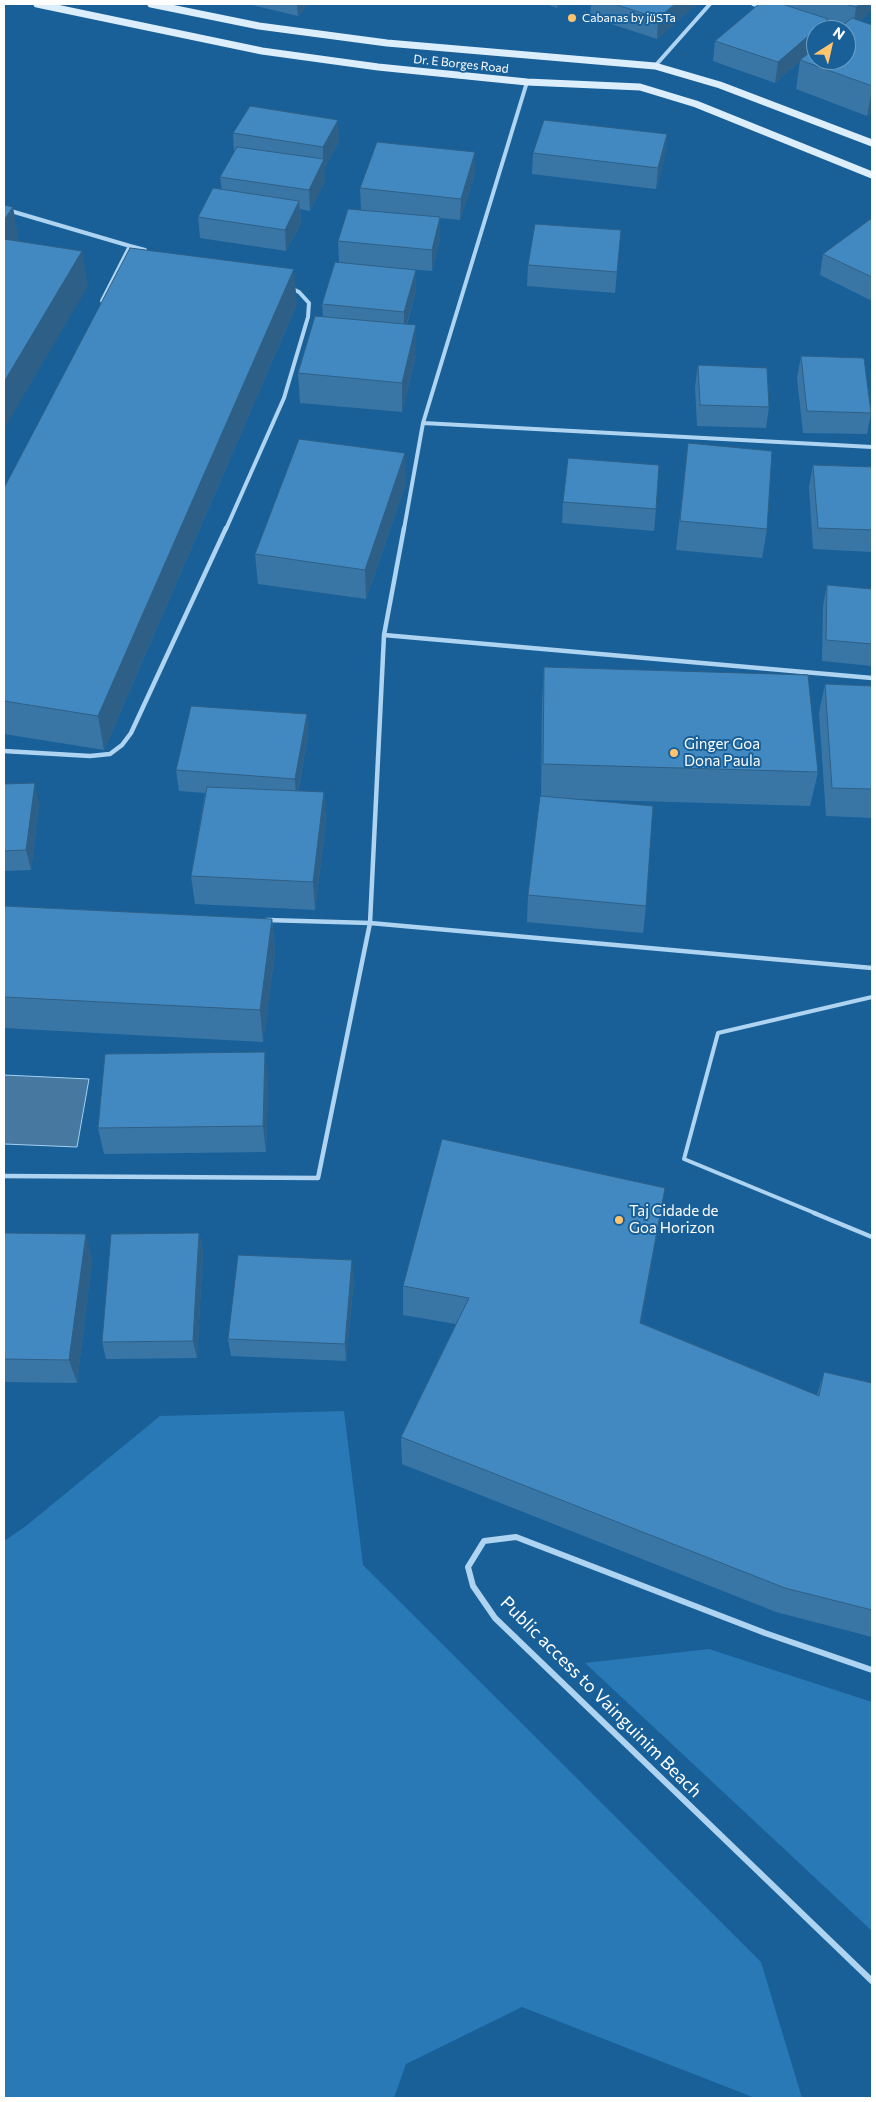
<!DOCTYPE html>
<meta charset="utf-8">
<style>
body{margin:0}
#map{position:relative;width:876px;height:2102px;overflow:hidden;background:#196099;font-family:Commissioner,sans-serif}
canvas{display:block}
.frame{position:absolute;inset:0;border:5px solid #fff;pointer-events:none}
.north{position:absolute;left:806px;top:20px;width:50px;height:50px;box-sizing:border-box;background:#196099;border:1px solid #75a0c2;border-radius:50%;rotate:35deg;font-size:14px;font-weight:700;line-height:20px;text-align:center;color:#fff}
.north::after{content:'';display:block;margin:auto;width:18px;height:22px;background:#ffc46e;clip-path:polygon(50% 0,100% 100%,50% 72%,0 100%)}
</style>
<div id="map">
<canvas width="876" height="2102"></canvas>
<div class="frame"></div>
<div class="north">N</div>
</div>
<script>
const g = document.querySelector('canvas').getContext('2d');
g.lineJoin = 'round';
function paint(path, color) {
  g.fillStyle = color;
  g.fill(path, 'evenodd');
}
function toPath(rows) {
  const path = new Path2D();
  for (const r of rows) {
    path.moveTo(r[0], r[1]);
    for (let i = 2; i < r.length; i += 2) path.lineTo(r[i], r[i + 1]);
  }
  return path;
}
function trace(path, color, width, dash) {
  g.strokeStyle = color;
  g.lineWidth = width;
  g.lineCap = dash ? 'butt' : 'round';
  g.setLineDash(dash || []);
  g.stroke(path);
}
function label(font, color, halo, rows, align = 'center') {
  g.font = font + ' Commissioner,sans-serif';
  g.lineWidth = 4;
  g.setLineDash([]);
  g.textBaseline = 'middle';
  g.strokeStyle = halo;
  g.fillStyle = color;
  for (const [text, x, y, turn = 0] of rows) {
    g.save();
    g.translate(x, y);
    g.rotate((+turn || 0) * Math.PI / 180);
    g.textAlign = isNaN(turn) ? turn : align;
    if (halo) g.strokeText(text, 0, 0);
    g.fillText(text, 0, 0);
    g.restore();
  }
}
const green = toPath([
 [344,1411,363,1565,761,1962,802,2098,755,2098,522,2007,406,2064,394,2098,4,2098,4,1541,26,1526,160,1416],
 [709,1649,872,1702,872,1931,585,1663]
]);
const water = toPath([
 [4,1075,89,1079,77,1147,4,1144,4,1075]
]);
const laneFar1 = toPath([
 [817,1214,684,1159,718,1033,872,997]
]);
const lane = toPath([
 [814,1213,872,1237]
]);
const streetFar2 = toPath([
 [753,4,763,7],
 [821,26,832,30],
 [655,66,710,4],
 [4,209,130,246,102,301],
 [130,246,145,250],
 [423,423,872,447],
 [226,529,284,398,308,317,309,303,299,292,291,288],
 [404,529,423,423,527,82]
]);
const streetFar1 = toPath([
 [384,635,872,678],
 [4,751,90,756,110,754,122,745,131,733,226,528],
 [267,920,370,923,872,968],
 [4,1176,318,1178,370,923,384,635,404,528]
]);
const street = toPath([
 [872,1670,765,1633,516,1537,484,1541,468,1567,473,1586,495,1618,872,1981]
]);
const secondary = toPath([
 [37,4,262,51,378,67,527,82,640,87,696,104,872,175],
 [151,4,259,26,387,43,655,66,720,85,872,143]
]);
const wall = toPath([
 [248,4,309,4,298,16],
 [546,4,564,4,557,8],
 [591,4,697,4,657,39,590,17],
 [759,4,872,4,861,21,872,25,872,111,867,116,796,89,800,61,775,83,713,61,715,41],
 [827,20,843,25,816,60,816,30,826,30],
 [233,133,339,141,325,167,325,181,310,211,300,209,301,223,286,251,200,238,198,217,222,190,220,177,234,152],
 [667,134,665,155,656,189,532,174,533,153],
 [475,152,475,173,460,220,440,218,440,238,432,271,351,264,416,270,416,291,407,324,416,355,402,412,300,403,298,373,323,317,322,304,339,263,338,241,400,214,361,210,360,188],
 [872,218,872,301,820,275,823,254],
 [621,230,615,293,527,286,528,265],
 [297,304,104,750,4,734,4,488],
 [801,356,871,413,867,434,803,433,797,378],
 [698,365,769,407,766,428,697,426,695,387],
 [688,443,767,529,762,558,676,550],
 [813,465,872,467,872,552,813,549,809,487],
 [406,483,366,599,258,584,255,554],
 [563,502,656,509,654,531,562,523],
 [827,585,872,589,872,666,822,661,823,606],
 [544,667,818,772,810,806,569,799,646,906,643,933,527,922,528,895,541,796,542,702],
 [825,684,872,686,872,818,826,816,819,713],
 [307,714,308,735,298,791,324,792,326,821,315,910,195,904,191,876,205,793,179,791,176,770],
 [4,784,39,804,31,870,4,871],
 [4,906,272,919,275,952,263,1042,4,1028],
 [268,1079,266,1152,104,1154,98,1128],
 [665,1188,641,1323,817,1395,824,1372,872,1383,872,1637,776,1612,402,1464,401,1437,456,1324,403,1315,403,1286],
 [4,1233,92,1259,77,1383,4,1382],
 [199,1233,203,1251,197,1358,106,1359,102,1342],
 [354,1278,346,1361,231,1356,228,1339]
]);
const shadedWall = toPath([
 [297,4,309,4,298,16],
 [557,4,564,4,557,8],
 [675,4,697,4,657,39,658,18],
 [860,4,872,4,872,10,853,28,856,7],
 [828,19,826,30,816,30,816,47,800,60,800,61,775,83,778,62],
 [872,89,872,111,867,116],
 [338,120,339,141,325,167,325,181,310,211,309,190,323,161,323,147],
 [667,134,665,155,656,189,658,168],
 [475,152,475,173,460,220,461,199],
 [299,201,301,223,286,251,285,230],
 [13,207,19,242,4,266,4,220],
 [440,217,440,238,432,271,432,250],
 [82,251,88,286,4,429,4,382],
 [294,269,297,304,104,750,98,716],
 [416,270,416,291,404,333,404,312],
 [416,325,416,355,402,412,402,383],
 [405,453,406,483,366,599,365,570],
 [307,714,308,735,296,799,295,779],
 [35,783,39,804,31,870,26,850],
 [324,792,326,821,315,910,313,882],
 [272,919,275,952,263,1042,260,1010],
 [265,1052,268,1079,266,1152,263,1126],
 [665,1188,660,1218,636,1351,640,1323],
 [199,1233,203,1251,197,1358,193,1341],
 [86,1234,92,1259,77,1383,69,1360],
 [352,1260,354,1278,346,1361,345,1344]
]);
const building = toPath([
 [614,4,675,4,658,18,614,4],
 [759,4,782,4,828,19,778,62,715,41,759,4],
 [845,4,860,4,856,7,845,4],
 [852,18,872,25,872,86,800,60,816,47,816,60,846,60,846,30,837,30,852,18],
 [250,106,338,120,323,147,233,133,250,106],
 [544,120,667,134,658,168,533,153,544,120],
 [377,142,475,152,461,199,360,188,377,142],
 [237,147,324,159,309,190,220,177,237,147],
 [213,188,299,201,285,230,198,217,213,188],
 [4,205,13,207,4,220,4,205],
 [348,209,440,217,432,250,338,241,348,209],
 [872,218,872,277,823,254,872,218],
 [535,224,621,230,617,272,528,265,535,224],
 [4,239,82,251,4,382,4,239],
 [130,248,294,269,98,716,4,701,4,488,130,248],
 [335,262,416,270,404,312,322,304,335,262],
 [315,316,416,325,402,383,298,373,315,316],
 [801,356,864,358,871,413,807,411,801,356],
 [698,365,767,368,769,407,700,405,698,365],
 [299,439,405,453,365,570,255,554,299,439],
 [688,443,772,451,767,529,680,521,688,443],
 [568,458,659,465,656,509,563,502,568,458],
 [813,465,872,467,872,530,818,528,813,465],
 [827,585,872,589,872,644,826,640,827,585],
 [544,667,808,675,818,772,543,764,544,667],
 [825,684,872,686,872,789,832,788,825,684],
 [191,706,307,714,295,779,176,770,191,706],
 [35,783,26,850,4,851,4,784,35,783],
 [207,787,324,792,313,882,191,876,207,787],
 [540,796,653,806,646,906,528,895,540,796],
 [4,906,272,919,260,1010,4,997,4,906],
 [265,1052,263,1126,98,1128,105,1054,265,1052],
 [442,1139,665,1188,640,1323,819,1396,824,1372,872,1383,872,1610,785,1588,401,1437,469,1298,403,1286,442,1139],
 [4,1233,86,1234,69,1360,4,1359,4,1233],
 [199,1233,193,1341,102,1342,111,1234,199,1233],
 [238,1255,352,1260,345,1344,228,1339,238,1255]
]);
const markers = [
 [572,18,5,"#ffc46e"],
 [674,753,5,"#ffc46e"],
 [619,1220,5,"#ffc46e"]
];
const farPoinames = [
 ["Cabanas by jüSTa",582,18]
];
const farStreetnames = [
 ["Dr. E Borges Road",461,64,6]
];
const poiNames = [
 ["Ginger Goa",684,744],
 ["Dona Paula",684,761],
 ["Taj Cidade de",629,1211],
 ["Goa Horizon",629,1228]
];
const nearStreetnames = [
 ["Public access to Vainguinim Beach",601,1697,45]
];
paint(green, '#2879b6');
paint(water, '#4778a0');
trace(water, '#a1d1f3', 1);
trace(laneFar1, '#aed4f1', 4);
trace(lane, '#aed4f1', 4.5);
trace(streetFar2, '#aed4f1', 4);
trace(streetFar1, '#aed4f1', 4.5);
trace(street, '#aed4f1', 6);
trace(secondary, '#dceefc', 7);
paint(wall, '#3976a6');
paint(shadedWall, '#2e6087');
paint(building, '#4289c1');
trace(building, '#2e6087', 1);
for (const [x, y, r, color] of markers) {
  const dot = new Path2D();
  dot.arc(x, y, r, 0, 2 * Math.PI);
  g.fillStyle = color;
  g.fill(dot);
  trace(dot, '#196099', 2);
}
label('12px', '#fff', '#196099', farPoinames, 'left');
label('12px', '#fff', '#196099', farStreetnames);
label('15px', '#fff', '#196099', poiNames, 'left');
label('18px', '#fff', '#196099', nearStreetnames);
</script>
